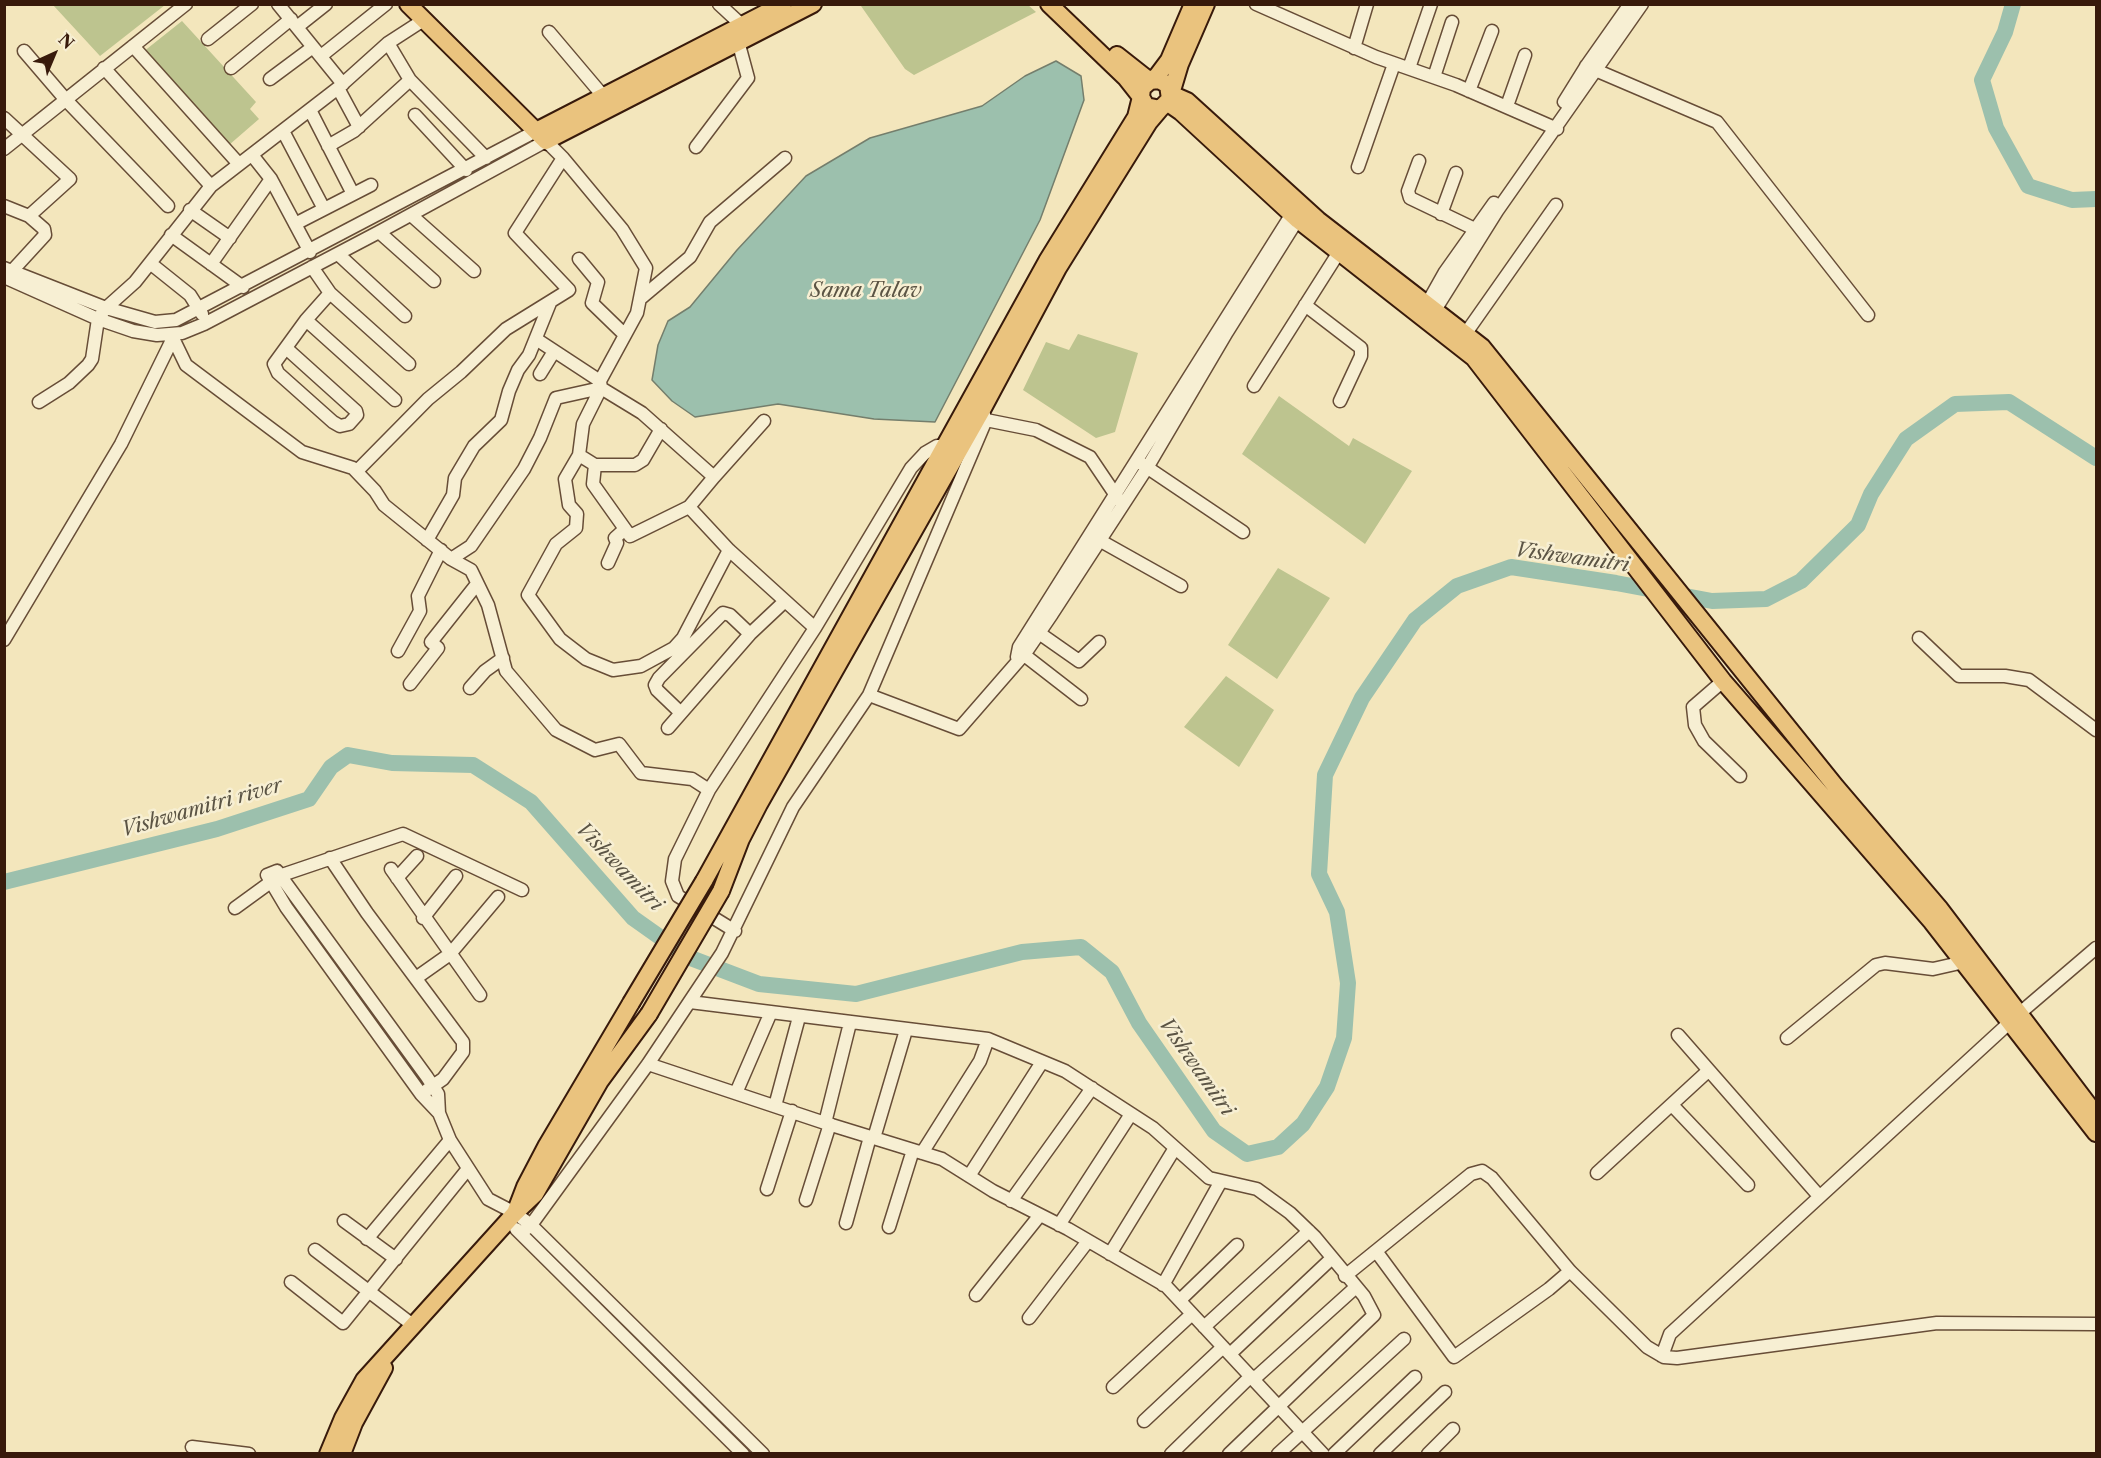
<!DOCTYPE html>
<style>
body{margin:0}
#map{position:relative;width:2101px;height:1458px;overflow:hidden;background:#f3e6bc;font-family:"Libre Caslon Text",serif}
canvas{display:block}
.frame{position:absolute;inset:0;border:6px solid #381a0b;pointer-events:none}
.north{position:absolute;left:24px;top:24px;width:60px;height:60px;-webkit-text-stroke:4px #f7efd3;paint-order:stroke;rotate:44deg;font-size:16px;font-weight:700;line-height:24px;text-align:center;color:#381a0b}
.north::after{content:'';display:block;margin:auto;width:21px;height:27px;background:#381a0b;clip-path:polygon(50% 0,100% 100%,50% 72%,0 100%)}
</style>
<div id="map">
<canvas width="2101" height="1458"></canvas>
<div class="frame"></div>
<div class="north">N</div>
</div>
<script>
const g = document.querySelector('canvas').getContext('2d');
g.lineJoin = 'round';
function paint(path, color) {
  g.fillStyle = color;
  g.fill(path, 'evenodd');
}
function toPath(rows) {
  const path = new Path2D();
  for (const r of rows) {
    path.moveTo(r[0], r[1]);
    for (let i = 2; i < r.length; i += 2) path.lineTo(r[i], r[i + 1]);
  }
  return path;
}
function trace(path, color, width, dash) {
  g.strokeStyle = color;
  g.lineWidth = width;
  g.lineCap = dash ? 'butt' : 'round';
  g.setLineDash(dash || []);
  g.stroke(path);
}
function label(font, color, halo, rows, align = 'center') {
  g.font = font + ' "Libre Caslon Text",serif';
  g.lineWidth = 5;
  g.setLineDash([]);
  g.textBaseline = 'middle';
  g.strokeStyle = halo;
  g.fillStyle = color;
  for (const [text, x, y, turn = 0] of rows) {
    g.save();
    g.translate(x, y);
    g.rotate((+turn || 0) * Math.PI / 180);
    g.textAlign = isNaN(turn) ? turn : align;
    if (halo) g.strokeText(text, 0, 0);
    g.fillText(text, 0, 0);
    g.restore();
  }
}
const green = toPath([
 [864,4,1027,4,1036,12,914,75,905,69,861,6],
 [53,5,165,5,100,56],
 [182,21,256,102,250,109,259,119,229,145,143,52],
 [1078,334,1138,353,1115,432,1096,438,1023,390,1046,342,1069,350],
 [1279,396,1349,446,1353,438,1412,471,1365,544,1242,454],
 [1278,568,1330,598,1277,679,1228,645],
 [1226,676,1274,710,1239,767,1184,727]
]);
const water = toPath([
 [1056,61,1081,76,1084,100,1040,220,935,422,874,419,778,404,695,417,672,401,652,380,658,345,668,321,690,307,737,250,806,176,870,138,982,106,1025,76,1056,61]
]);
const river = toPath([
 [2013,4,2005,32,1982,80,1996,128,2028,186,2072,200,2096,199],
 [4,882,217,829,309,799,331,767,348,755,392,763,473,765,531,802,633,918,688,957,759,984,856,994,1022,952,1081,947,1112,972,1139,1023,1214,1131,1247,1154,1278,1147,1303,1124,1327,1087,1344,1038,1348,983,1337,912,1319,874,1325,775,1362,698,1415,620,1457,586,1511,567,1616,583,1712,601,1766,599,1801,581,1858,525,1871,494,1906,439,1955,404,2009,402,2096,458]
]);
const minor = toPath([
 [278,4,343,84],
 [719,4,747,30],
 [1256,4,1376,57,1456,85,1557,129],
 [297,27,326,4],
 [549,32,604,97],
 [208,39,252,4],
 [388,43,410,80,486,158],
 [133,46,238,163],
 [1354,48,1367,4],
 [24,51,66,100,168,206],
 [321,56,386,4],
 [1586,66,1717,122,1868,315],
 [104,68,211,186],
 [231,68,291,19],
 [1409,68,1431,4],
 [1434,77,1452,22],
 [270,79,313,47],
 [338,88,359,127],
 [1469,91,1492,31],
 [1564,102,1587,65,1630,4],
 [1507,106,1525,55],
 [310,110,353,194],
 [415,115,466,170],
 [4,118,70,179,29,216,4,206],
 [283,131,324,209],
 [328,146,354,131,410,80],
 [696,147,748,78,738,41],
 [4,149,186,4],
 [252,155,271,179,310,252],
 [1419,161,1408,191,1410,198,1481,232],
 [1358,167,1394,64],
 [190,210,230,238],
 [1441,214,1456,173],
 [411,215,474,271],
 [295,224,371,185],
 [379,232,434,281],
 [171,235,243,287],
 [338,254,405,316],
 [579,259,598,282,592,303,625,335],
 [150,263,190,295,202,314],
 [211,264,271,179],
 [312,267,330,293,409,364],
 [4,268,106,308,155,322,176,320,536,131],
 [12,271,45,235,44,229,29,216],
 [4,277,98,319,133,331,157,335,182,333,204,324,379,232,546,141,563,158,622,229,646,268,637,313,600,381,601,388,583,424,579,455,595,465,593,484,630,536,689,507,714,477,642,413,601,388,556,398,540,438,524,469,471,546,451,559],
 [640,299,690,257,710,222,785,158],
 [1427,304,1445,272,1494,203],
 [1305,305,1361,348,1361,356,1340,401],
 [1435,310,1497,211,1642,4],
 [306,320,395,400],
 [1466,333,1556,205],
 [171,334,186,365,302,452,353,468,375,491,384,505,451,559,471,570,488,605,506,671,556,730,595,750,619,744,641,773,692,779,709,790],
 [536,339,600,381],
 [286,348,356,411,357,415,349,424,340,426,333,422,278,373,274,364,306,320,330,293],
 [540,374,553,353],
 [1254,386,1339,252],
 [39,402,69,383,88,365,92,359,98,319,106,308,135,282,211,186,338,88,388,43,422,21],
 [986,420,1036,430,1090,457,1119,500],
 [579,455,565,479,569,505,577,514,576,528,556,544,528,595,560,639,586,659,613,670,641,666,674,648,683,638,729,550],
 [1142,464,1243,532],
 [595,465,635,465,643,460,661,429],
 [357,471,428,399,461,372,506,329,569,290,515,233,563,158],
 [714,477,764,421],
 [689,507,729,550,815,628],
 [427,540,453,495,455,478,474,446,501,420,509,391,518,370,529,355,550,303],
 [1099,540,1181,586],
 [608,563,617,543,615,538,625,529],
 [1039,633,1079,661,1099,642],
 [1919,638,1959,676,2005,676,2029,680,2096,730],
 [4,640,121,444,173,338],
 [398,651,420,611,418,596,441,550],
 [1023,654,1081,699],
 [1017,657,1019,647,1295,209],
 [1723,681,1693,707,1695,725,1704,741,1740,776],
 [410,684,438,648,431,642,477,584],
 [470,688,485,671,503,658],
 [869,695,959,729,1026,652,1052,614,1147,468,1227,332,1301,214],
 [681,713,657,690,655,685,659,678,723,613,730,615,750,634],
 [668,728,750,634,784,602],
 [330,858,367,913,463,1042,463,1052,443,1079,427,1090],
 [391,869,480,995],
 [397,878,417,856],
 [235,908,279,876,403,834,522,890],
 [423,918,456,876],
 [735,931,678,896,672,881,675,859,709,790,815,628,911,468,925,453,937,446,946,446],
 [416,978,450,954,498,897],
 [690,1002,988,1039,1065,1071,1153,1128,1209,1178,1257,1189,1290,1213,1315,1237,1364,1296,1374,1315,1229,1454],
 [1678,1035,1819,1196],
 [1787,1038,1876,965,1885,963,1933,969,1964,962],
 [648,1064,825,1123,850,1023],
 [736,1093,771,1012],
 [1672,1105,1748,1185],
 [775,1106,799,1017],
 [439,1113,421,1094,286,907,267,875,277,871,427,1077,438,1094,439,1113,450,1140,488,1199,515,1213,531,1225,763,1454],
 [825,1123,942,1159,993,1191,1068,1229,1166,1286,1323,1454],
 [874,1138,906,1030],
 [922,1153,980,1061,988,1039],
 [1597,1173,1708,1071],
 [969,1176,1042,1062],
 [767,1189,792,1111],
 [806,1200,830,1124],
 [1011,1201,1092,1088],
 [344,1221,396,1259],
 [846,1223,870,1137],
 [1059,1225,1131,1114],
 [889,1227,913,1150],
 [516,1229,743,1454],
 [521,1233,531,1225,648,1064,722,953,793,807,869,695,986,420,982,410],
 [367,1239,450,1140],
 [315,1250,414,1326],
 [1376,1251,1454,1357,1549,1289,1570,1271],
 [1110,1254,1175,1148],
 [1345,1276,1471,1174,1482,1171,1492,1178,1570,1271,1647,1347,1664,1357,1677,1358,1937,1323,2096,1324],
 [291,1282,343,1323,467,1170],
 [1163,1285,1221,1181],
 [976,1295,1040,1215],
 [1180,1300,1237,1245],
 [1029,1318,1088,1241],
 [1204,1327,1309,1231],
 [1230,1354,1331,1259],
 [1662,1356,1670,1334,2020,1013,2096,948],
 [1254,1379,1356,1287],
 [1113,1387,1192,1314],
 [1144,1421,1223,1347],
 [192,1447,249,1454],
 [1171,1454,1251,1376],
 [1278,1454,1404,1339],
 [1334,1454,1415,1377],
 [1380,1454,1445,1392],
 [1428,1454,1453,1429]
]);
const major = toPath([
 [408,4,546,141,813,4],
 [1206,4,1180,64,1171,94,1187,101,1318,220,1482,347,1836,787,1940,909,2096,1115],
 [1117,55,1150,81,1157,76,1169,60,1193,4],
 [1168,103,1181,112,1298,220,1474,358,1723,681,1932,922,2096,1133],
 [536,131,783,4],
 [704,881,1047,261,1136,117,1141,97,1142,88,1150,81,1159,80,1168,85,1170,99,1160,109,1146,106,1141,97,1126,78,1049,4],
 [721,891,741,839,759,804,982,410,1058,268,1149,122,1160,109],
 [631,1003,547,1145,525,1187,515,1213,535,1194,600,1081,649,1014],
 [328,1454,343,1418,364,1380,515,1213],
 [342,1454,354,1423,384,1368]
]);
const majorBridge = toPath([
 [631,1003,704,881],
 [649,1014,721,891]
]);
const waterNames = [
 ["Sama Talav",866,291],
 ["Vishwamitri",1572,558,8],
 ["Vishwamitri river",202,808,-16],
 ["Vishwamitri",619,867,46],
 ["Vishwamitri",1196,1067,55]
];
paint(green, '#bdc48f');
paint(water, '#9cc0ad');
trace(water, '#747e6c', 1.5);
trace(river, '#9cc0ad', 16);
trace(minor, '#674d37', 15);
trace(major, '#381a0b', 20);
trace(minor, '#f7efd3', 12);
trace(major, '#eac37e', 16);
trace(majorBridge, '#381a0b', 20, []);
trace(majorBridge, '#eac37e', 16);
label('italic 20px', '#5b5444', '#f7efd3', waterNames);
</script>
